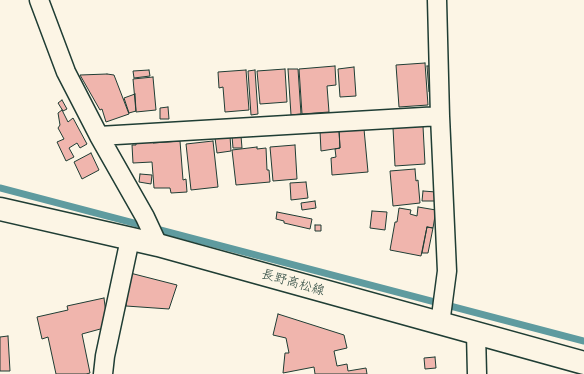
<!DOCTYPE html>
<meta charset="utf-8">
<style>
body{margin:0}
canvas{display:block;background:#fcf5e5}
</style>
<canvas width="584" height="374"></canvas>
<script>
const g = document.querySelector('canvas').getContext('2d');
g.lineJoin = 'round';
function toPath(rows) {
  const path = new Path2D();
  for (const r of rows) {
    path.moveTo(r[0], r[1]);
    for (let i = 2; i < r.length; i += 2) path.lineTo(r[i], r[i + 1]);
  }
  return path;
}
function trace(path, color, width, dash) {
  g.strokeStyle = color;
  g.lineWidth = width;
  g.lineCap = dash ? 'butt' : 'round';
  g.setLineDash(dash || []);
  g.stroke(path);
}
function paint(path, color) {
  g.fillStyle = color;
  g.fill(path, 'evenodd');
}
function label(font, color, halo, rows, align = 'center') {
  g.font = font + ' "Balsamiq Sans","Klee One",sans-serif';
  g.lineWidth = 4;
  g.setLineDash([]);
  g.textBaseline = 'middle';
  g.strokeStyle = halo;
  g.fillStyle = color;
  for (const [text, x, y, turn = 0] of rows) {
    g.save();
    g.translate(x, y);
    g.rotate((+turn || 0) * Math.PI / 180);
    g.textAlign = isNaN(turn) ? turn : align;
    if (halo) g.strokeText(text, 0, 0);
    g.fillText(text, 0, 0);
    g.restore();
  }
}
const stream = toPath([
 [0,188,584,341]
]);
const building = toPath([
 [425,63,428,105,399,107,396,65,425,63],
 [335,66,336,85,327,86,329,112,302,114,299,69,335,66],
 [427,66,432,66,434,91,429,92,427,66],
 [354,67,356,96,340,97,338,69,354,67],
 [285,69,287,102,260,104,257,71,285,69],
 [288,69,298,69,301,114,291,115,288,69],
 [149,70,150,76,134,78,133,71,149,70],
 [246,70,249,110,225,112,223,87,219,88,218,72,246,70],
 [255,70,258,114,251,115,248,71,255,70],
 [107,74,114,75,129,114,106,122,102,109,100,110,80,75,107,74],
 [153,77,156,110,136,112,133,79,153,77],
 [135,94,136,111,129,113,124,98,135,94],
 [62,100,67,109,63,111,58,103,62,100],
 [168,107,169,119,160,119,160,108,168,107],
 [62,110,68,122,73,118,87,144,80,148,77,143,69,148,74,157,66,161,57,142,64,139,58,128,60,125,58,113,62,110],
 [423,126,425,164,395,166,393,128,423,126],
 [339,129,340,148,321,151,320,131,339,129],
 [364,129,368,172,332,175,331,158,336,157,335,149,340,148,339,131,364,129],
 [230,136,231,151,217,153,215,138,230,136],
 [232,136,241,136,242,148,233,148,232,136],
 [153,141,153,143,180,141,183,180,186,179,187,192,171,193,170,188,154,188,152,162,133,163,132,145,136,145,136,142,153,141],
 [213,141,218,187,191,190,186,144,213,141],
 [295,145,297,179,273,181,270,147,295,145],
 [257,147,257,149,266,148,267,170,269,170,270,182,236,185,232,150,257,147],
 [91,153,99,170,82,179,74,162,91,153],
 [415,169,416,181,418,180,420,203,393,206,390,171,415,169],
 [140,174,152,175,151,184,139,182,140,174],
 [306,182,308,198,291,200,290,183,306,182],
 [423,191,436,192,435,201,422,201,423,191],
 [315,201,316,208,302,210,301,203,315,201],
 [418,207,436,210,433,228,427,227,421,256,390,250,395,222,397,222,399,208,411,210,410,214,417,216,418,207],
 [372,211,387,212,385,230,370,228,372,211],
 [277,212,312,219,310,229,284,223,284,221,276,219,277,212],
 [315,225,321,225,321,231,315,231,315,225],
 [427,227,433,228,428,253,422,253,427,227],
 [130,273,177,285,169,309,126,306,130,273],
 [104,298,107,321,104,328,82,334,90,373,86,374,56,374,48,337,42,339,37,317,68,310,67,306,104,298],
 [278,314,344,335,347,348,334,351,337,366,347,364,348,371,366,368,367,374,315,374,314,367,283,373,285,353,289,353,286,338,273,335,278,314],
 [8,336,10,371,0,371,0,337,8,336],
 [435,357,436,368,425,369,424,358,435,357]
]);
const minor = toPath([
 [39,0,66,72,99,136,145,217,158,245],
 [437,0,440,116,447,271,440,324],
 [99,136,440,116],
 [476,333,477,374],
 [103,374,105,356,130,239]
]);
const secondary = toPath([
 [0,209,158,245,584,363]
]);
const streetNames = [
 ["長野高松線",293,283,16]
];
trace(stream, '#5f9b9f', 7);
paint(building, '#f0b5ad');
trace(building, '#1f3d34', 1);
trace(minor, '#1f3d34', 21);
trace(secondary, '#1f3d34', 25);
trace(minor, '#fcf5e5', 18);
trace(secondary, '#fcf5e5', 22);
label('13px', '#1f3d34', '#fcf5e5', streetNames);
</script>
